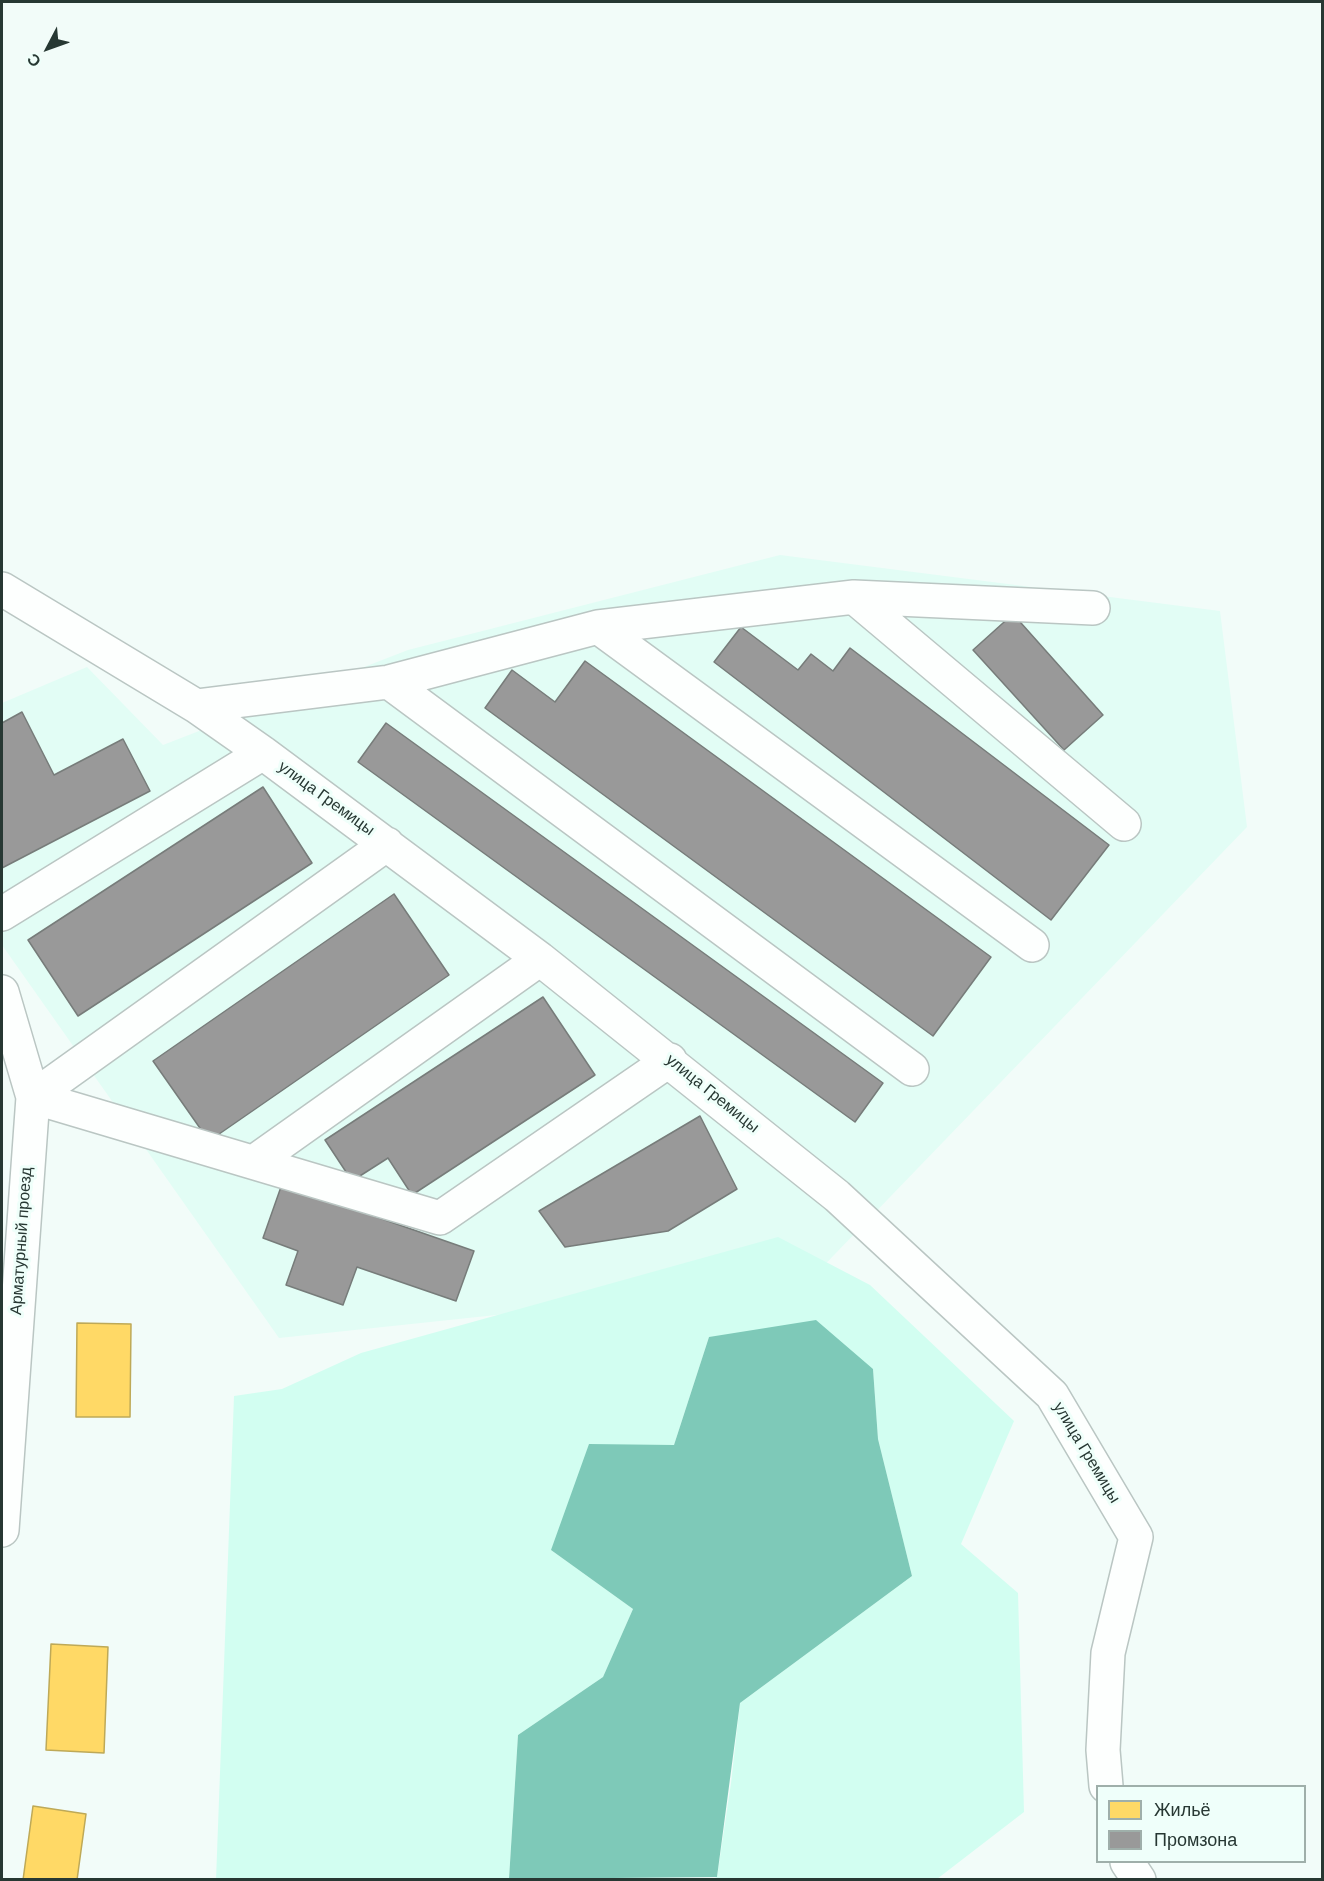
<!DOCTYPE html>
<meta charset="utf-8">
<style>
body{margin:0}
#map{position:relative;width:1324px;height:1881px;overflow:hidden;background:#f2fcf9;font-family:"DM Sans",sans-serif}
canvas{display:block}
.frame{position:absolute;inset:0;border:3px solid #273833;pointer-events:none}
.legend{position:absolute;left:1096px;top:1785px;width:210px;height:78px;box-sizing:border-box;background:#effffa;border:2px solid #9fafaa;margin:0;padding:8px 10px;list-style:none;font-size:18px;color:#273833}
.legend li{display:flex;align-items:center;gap:12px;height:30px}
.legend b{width:30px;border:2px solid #9fafaa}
.north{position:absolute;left:18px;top:18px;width:60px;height:60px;-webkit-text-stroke:4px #effffa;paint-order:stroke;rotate:229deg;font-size:16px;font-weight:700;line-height:24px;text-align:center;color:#273833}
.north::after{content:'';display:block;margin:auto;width:21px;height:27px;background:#273833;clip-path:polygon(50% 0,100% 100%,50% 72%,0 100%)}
</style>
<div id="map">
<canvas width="1324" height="1881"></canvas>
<div class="frame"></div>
<ul class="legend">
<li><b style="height:16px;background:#ffd966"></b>Жильё</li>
<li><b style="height:16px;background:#999"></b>Промзона</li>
</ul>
<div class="north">С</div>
</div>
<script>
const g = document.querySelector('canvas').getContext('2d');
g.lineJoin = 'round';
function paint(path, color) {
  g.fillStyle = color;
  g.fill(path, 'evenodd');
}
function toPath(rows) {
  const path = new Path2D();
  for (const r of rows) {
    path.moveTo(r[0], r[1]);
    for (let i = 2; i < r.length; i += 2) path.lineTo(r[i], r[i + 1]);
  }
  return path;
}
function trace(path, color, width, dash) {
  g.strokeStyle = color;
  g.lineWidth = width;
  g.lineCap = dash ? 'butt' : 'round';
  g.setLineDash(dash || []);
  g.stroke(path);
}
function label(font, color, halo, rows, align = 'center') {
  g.font = font + ' "DM Sans",sans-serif';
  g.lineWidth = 6;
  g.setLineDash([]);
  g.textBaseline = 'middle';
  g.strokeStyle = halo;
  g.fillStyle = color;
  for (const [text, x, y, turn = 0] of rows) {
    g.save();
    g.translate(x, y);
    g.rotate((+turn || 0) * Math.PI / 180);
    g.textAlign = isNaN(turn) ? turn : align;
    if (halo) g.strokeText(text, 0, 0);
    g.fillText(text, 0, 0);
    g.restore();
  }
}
const built = toPath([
 [780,555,1220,611,1247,827,808,1282,279,1338,2,945,2,703,87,667,163,745,408,650]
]);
const green = toPath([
 [778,1237,870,1285,1014,1421,961,1544,1018,1593,1024,1812,937,1879,713,1879,717,1877,731,1783,740,1703,912,1576,878,1439,873,1369,709,1337,674,1445,551,1550,633,1609,603,1677,518,1735,509,1879,216,1880,234,1396,282,1389,361,1353]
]);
const water = toPath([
 [816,1320,873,1369,878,1439,912,1576,740,1703,717,1877,509,1879,518,1735,603,1677,633,1609,551,1550,589,1444,674,1445,709,1337]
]);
const homes = toPath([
 [77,1323,131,1324,130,1417,76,1417,77,1323],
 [51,1644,108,1647,104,1753,46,1750,51,1644],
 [33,1806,86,1814,77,1880,23,1880,33,1806]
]);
const industry = toPath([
 [1013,614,1103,715,1064,750,973,650,1013,614],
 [741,627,798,670,811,654,833,671,850,648,1109,845,1051,920,714,662,741,627],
 [585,661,991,957,933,1036,485,708,512,670,555,702,585,661],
 [22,712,54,775,123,739,150,791,2,868,2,723,22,712],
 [386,723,883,1083,855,1122,358,762,386,723],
 [263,787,312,863,78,1016,28,940,263,787],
 [394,894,449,975,209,1141,153,1061,394,894],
 [543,997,595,1075,412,1195,388,1158,352,1181,325,1140,543,997],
 [700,1116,737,1189,668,1231,565,1247,539,1211,700,1116],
 [282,1184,474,1251,456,1301,357,1267,343,1305,286,1285,298,1251,263,1238,282,1184]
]);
const minor = toPath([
 [2,589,196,706,263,753,540,959,837,1196,1052,1395,1136,1537,1108,1653,1103,1750,1106,1786],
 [854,597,1124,824],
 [598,627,1032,945],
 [389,682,912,1069],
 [196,706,389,682,598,627,854,597,1093,608],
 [2,914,263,753],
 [2,992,33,1097,2,1530],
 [33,1097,440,1218,670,1060],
 [33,1097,387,844],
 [254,1162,540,959],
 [1127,1862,1139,1880]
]);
const streetNames = [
 ["улица Гремицы",326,799,36],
 ["улица Гремицы",712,1094,39],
 ["Арматурный проезд",22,1241,-86],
 ["улица Гремицы",1086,1453,59]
];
paint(built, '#e2fdf5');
paint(green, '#d2fef1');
paint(water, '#7ec9b8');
paint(homes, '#ffd966');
trace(homes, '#bea957', 1.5);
paint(industry, '#999');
trace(industry, '#777c7a', 1.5);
trace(minor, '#bac6c3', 36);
trace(minor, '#fdfffe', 33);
label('16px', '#273833', '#effffa', streetNames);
</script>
